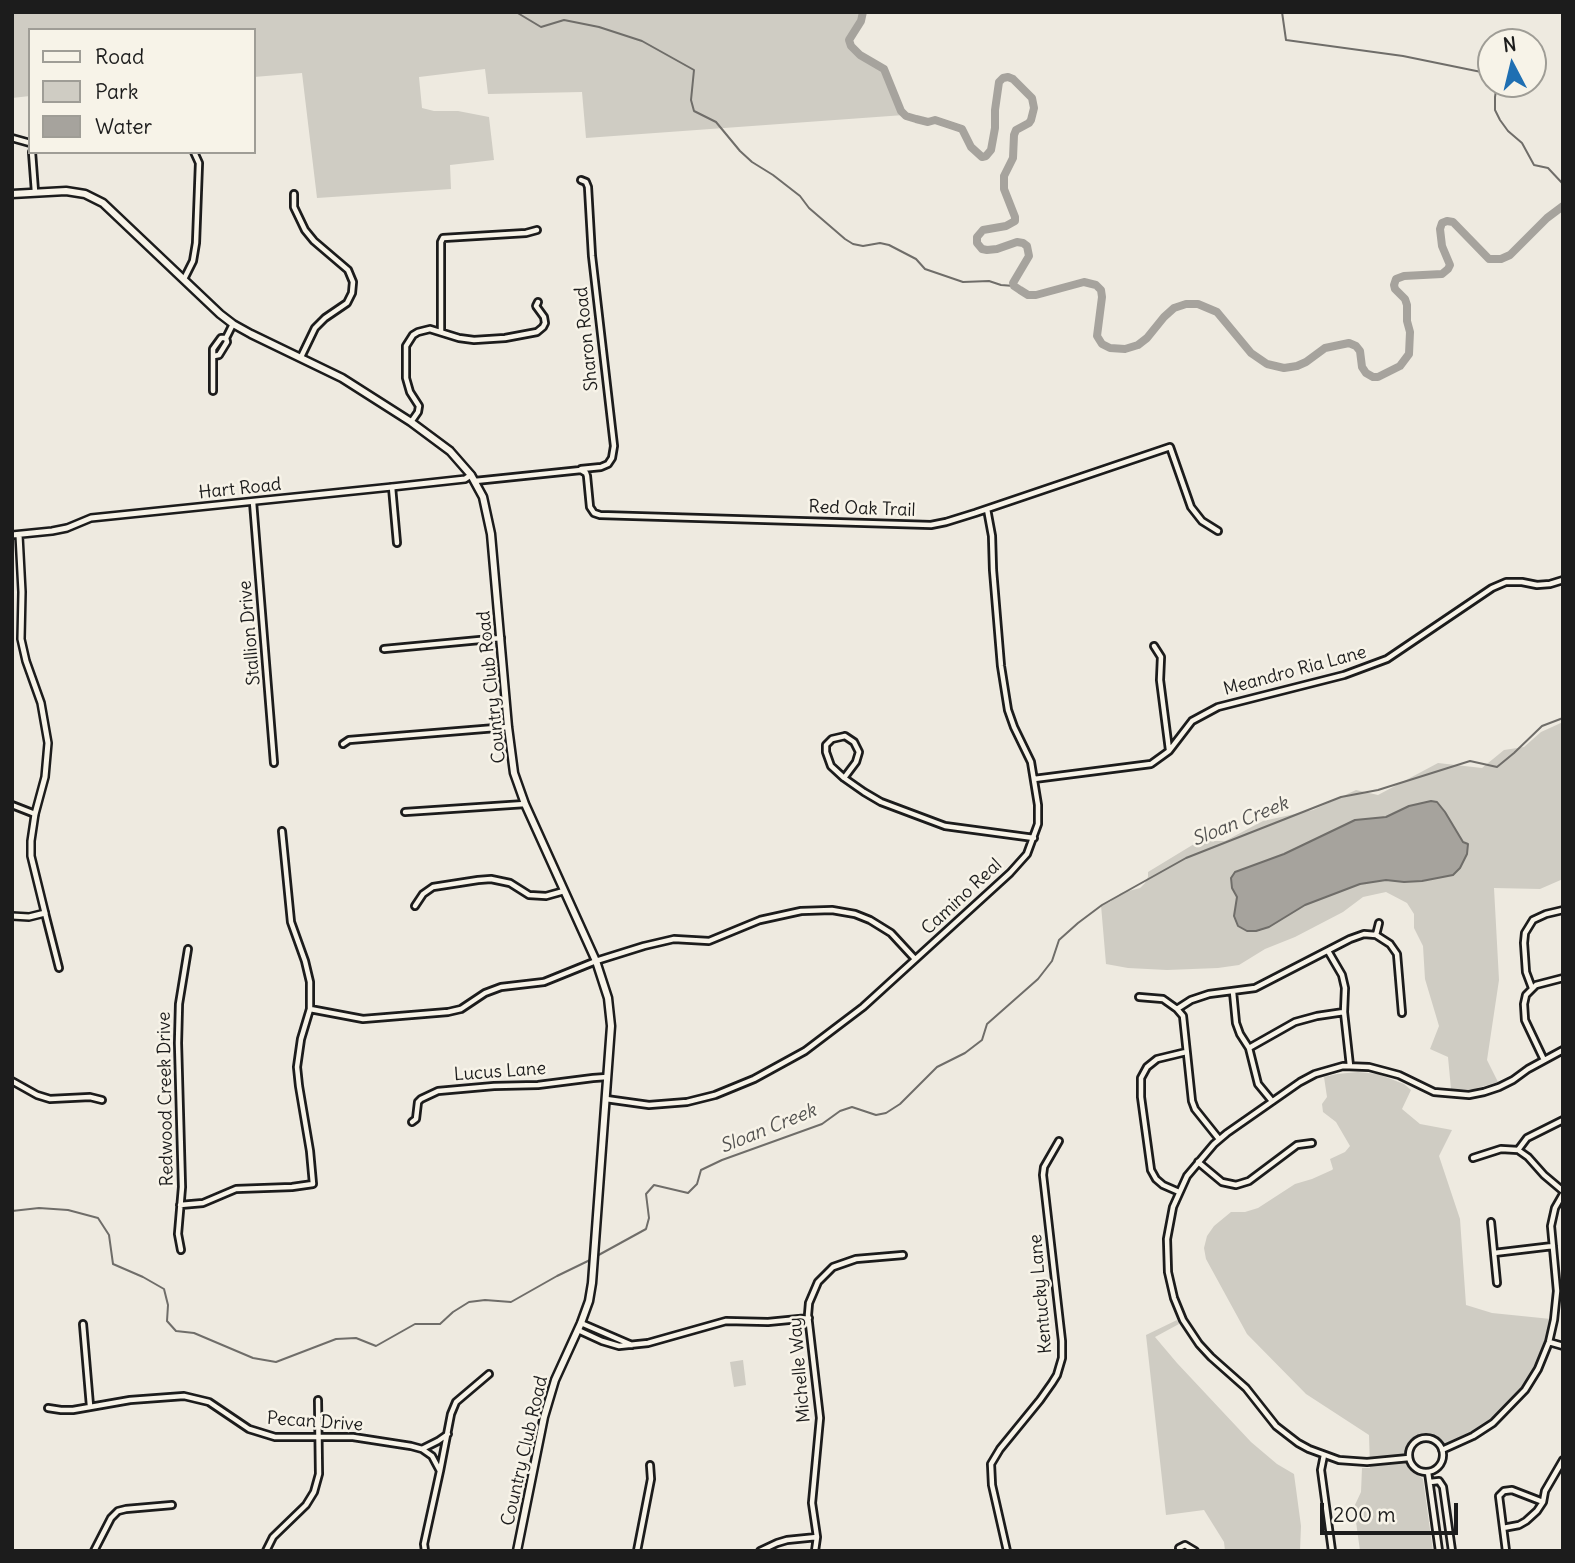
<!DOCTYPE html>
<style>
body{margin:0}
#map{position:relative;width:1575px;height:1563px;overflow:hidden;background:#eeeae0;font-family:Delius,sans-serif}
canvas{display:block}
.frame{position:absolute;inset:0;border:14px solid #1c1c1c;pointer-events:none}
.legend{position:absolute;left:28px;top:28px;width:228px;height:126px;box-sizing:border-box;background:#f7f3e8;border:2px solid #9f9d96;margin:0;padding:9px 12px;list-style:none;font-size:21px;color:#1c1c1c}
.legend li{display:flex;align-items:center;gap:14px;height:35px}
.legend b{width:35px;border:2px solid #9f9d96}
.north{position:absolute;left:1477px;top:28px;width:70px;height:70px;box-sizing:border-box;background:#f7f3e8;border:2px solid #9f9d96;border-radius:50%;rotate:353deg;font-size:19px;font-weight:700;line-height:28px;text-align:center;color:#1c1c1c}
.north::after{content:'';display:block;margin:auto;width:24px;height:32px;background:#1f6fb2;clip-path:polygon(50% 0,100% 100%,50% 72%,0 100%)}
.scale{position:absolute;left:1320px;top:1503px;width:138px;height:32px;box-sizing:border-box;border:4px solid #1c1c1c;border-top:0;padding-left:9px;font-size:21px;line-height:24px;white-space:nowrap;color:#1c1c1c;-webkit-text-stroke:5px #f7f3e8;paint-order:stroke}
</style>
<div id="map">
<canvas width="1575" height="1563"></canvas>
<div class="frame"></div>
<ul class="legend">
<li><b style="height:9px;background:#f7f3e8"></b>Road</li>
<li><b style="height:19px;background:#cfccc3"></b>Park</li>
<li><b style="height:19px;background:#a6a39d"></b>Water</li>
</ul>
<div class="north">N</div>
<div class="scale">200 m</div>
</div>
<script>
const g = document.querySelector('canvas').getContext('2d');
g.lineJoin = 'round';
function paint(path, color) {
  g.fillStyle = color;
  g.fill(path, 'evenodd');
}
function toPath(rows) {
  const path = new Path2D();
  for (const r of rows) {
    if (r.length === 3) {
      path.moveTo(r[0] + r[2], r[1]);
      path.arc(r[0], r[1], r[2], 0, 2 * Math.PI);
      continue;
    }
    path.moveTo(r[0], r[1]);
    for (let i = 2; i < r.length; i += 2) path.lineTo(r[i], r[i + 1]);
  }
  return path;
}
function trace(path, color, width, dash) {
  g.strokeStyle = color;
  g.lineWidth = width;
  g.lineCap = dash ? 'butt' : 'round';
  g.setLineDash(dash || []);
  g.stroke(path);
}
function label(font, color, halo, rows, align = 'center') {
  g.font = font + ' Delius,sans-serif';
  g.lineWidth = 5;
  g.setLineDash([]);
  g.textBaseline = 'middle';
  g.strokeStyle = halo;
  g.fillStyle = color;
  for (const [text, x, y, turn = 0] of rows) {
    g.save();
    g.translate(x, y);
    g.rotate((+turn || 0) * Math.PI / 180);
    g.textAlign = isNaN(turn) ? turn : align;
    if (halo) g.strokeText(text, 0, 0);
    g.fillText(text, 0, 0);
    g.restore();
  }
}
const green = toPath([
 [12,12,862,12,860,21,849,40,850,46,852,50,860,56,883,70,895,97,897,106,904,115,586,138,582,92,488,94,485,69,419,77,422,108,434,111,458,111,489,117,494,160,450,165,451,189,317,198,302,73,254,77,254,30,30,30,30,96,12,98],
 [1563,722,1563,879,1540,889,1494,888,1499,980,1487,1060,1498,1082,1474,1089,1451,1089,1448,1057,1430,1049,1439,1026,1425,979,1423,946,1414,928,1414,914,1407,903,1386,892,1363,897,1343,912,1295,937,1265,949,1239,965,1218,968,1167,970,1128,968,1106,964,1101,905,1110,902,1121,893,1140,888,1145,883,1148,877,1148,872,1199,841,1225,841,1263,821,1313,810,1356,790,1378,795,1438,763,1482,768,1504,750,1524,747,1541,732],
 [1358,1072,1378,1074,1404,1084,1411,1090,1402,1109,1420,1124,1452,1130,1439,1156,1460,1219,1466,1305,1492,1313,1551,1319,1543,1348,1537,1362,1525,1384,1503,1410,1476,1431,1448,1446,1445,1446,1438,1440,1428,1436,1417,1439,1410,1446,1407,1454,1411,1469,1423,1479,1433,1551,1360,1551,1354,1507,1361,1492,1362,1468,1370,1468,1369,1435,1306,1394,1247,1334,1206,1259,1204,1248,1207,1236,1214,1226,1231,1212,1245,1212,1258,1208,1295,1184,1312,1179,1332,1170,1333,1169,1330,1159,1345,1152,1350,1146,1336,1122,1323,1112,1322,1104,1327,1097,1324,1077,1337,1074],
 [1177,1320,1179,1324,1155,1337,1177,1363,1251,1442,1277,1464,1294,1474,1301,1526,1300,1551,1225,1551,1224,1542,1204,1510,1166,1515,1146,1335],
 [743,1360,746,1385,734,1387,730,1362]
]);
const water = toPath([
 [1431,801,1437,802,1445,812,1463,842,1468,844,1467,854,1460,868,1453,875,1422,881,1404,882,1386,880,1360,884,1305,905,1269,927,1256,931,1247,931,1238,926,1234,916,1237,897,1232,888,1231,878,1235,872,1284,854,1355,820,1386,817,1409,806,1431,801]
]);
const stream = toPath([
 [516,12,541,27,564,20,599,27,642,41,694,70,691,100,694,111,716,122,740,151,752,162,773,175,800,196,809,208,845,239,853,244,863,246,880,243,889,245,916,259,925,269,963,282,989,281,1001,285,1014,286],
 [1282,12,1286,40,1403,56,1491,74],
 [1497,84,1495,97,1495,110,1500,120,1508,131,1522,143,1534,165,1548,168,1563,184],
 [12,1211,39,1208,68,1210,98,1218,109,1235,113,1264,143,1277,164,1289,168,1305,167,1321,176,1331,194,1333,253,1358,276,1362,336,1339,356,1338,376,1346,415,1324,440,1324,453,1312,469,1302,485,1300,511,1302,557,1276,590,1260],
 [595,1257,646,1229,649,1218,646,1194,654,1185,688,1193,697,1184,701,1170,722,1160,822,1124,840,1111,852,1107,876,1115,886,1113,900,1104,937,1067,965,1053,982,1040,987,1024,1038,979,1052,961,1059,940,1078,923,1102,905,1186,858,1341,797,1378,790,1470,761,1497,767,1514,753,1542,726,1563,718]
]);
const river = toPath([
 [863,12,861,21,849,40,851,46,860,55,884,69,901,111,906,116,916,119,928,122,935,120,962,129,971,147,982,157,986,156,991,150,995,128,995,110,999,82,1003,78,1008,77,1013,79,1032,98,1034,108,1031,120,1029,123,1016,130,1014,135,1013,158,1004,176,1004,189,1015,217,1015,221,1006,226,983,230,977,237,977,243,982,249,987,250,997,249,1017,242,1023,243,1027,246,1029,256,1013,283,1014,286,1020,290,1028,295,1036,295,1084,282,1096,285,1101,290,1102,297,1097,336,1102,344,1110,348,1125,349,1138,345,1147,338,1164,317,1174,308,1186,304,1198,304,1217,312,1251,353,1267,364,1284,368,1297,366,1306,362,1325,348,1349,343,1356,346,1360,351,1362,367,1366,373,1373,377,1378,377,1400,366,1409,354,1410,332,1407,321,1407,305,1405,299,1395,289,1394,285,1396,279,1404,276,1442,274,1448,269,1450,265,1442,246,1440,229,1442,223,1447,221,1453,222,1489,259,1501,259,1510,255,1547,218,1563,206]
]);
const minor = toPath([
 [12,138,30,143],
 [32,152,35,192],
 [294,194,294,207,305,230,314,241,348,270,353,282,352,293,347,303,325,318,315,328,301,357],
 [184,279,193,261,196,243,199,163,194,152],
 [441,331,441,242,443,238,526,233,537,230],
 [214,356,219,355,227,342,226,338,233,324],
 [213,391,213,349,221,338,226,338],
 [411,422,418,412,419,406,410,392,406,378,406,346,413,335,418,332,430,329,459,338,474,340,505,338,537,332,543,327,545,323,544,317,536,306,538,302],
 [581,469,601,467,608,464,612,458,614,446,592,256,588,187,586,182,581,180],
 [475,481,581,470,586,473,587,476,590,507,594,513,600,515,931,525,946,522,975,513,1170,447,1191,507,1202,521,1218,531],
 [392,487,397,543],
 [253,502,274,763],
 [1154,646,1161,657,1160,680,1169,750],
 [384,649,501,638],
 [845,736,854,742,859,752,856,762,844,778,831,766,826,752,826,745,832,739,845,736],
 [343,744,349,740,508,727],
 [844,778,864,792,881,802,945,826,1034,838],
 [1034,779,1151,764,1169,751,1192,721,1218,707,1344,675,1387,659,1492,588,1506,582,1522,582,1537,585,1550,584,1563,580],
 [12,805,35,814],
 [405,812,525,804],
 [415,906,423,894,433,887,478,880,491,879,510,883,529,895,546,896,564,891],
 [45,913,59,968],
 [1376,935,1379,923],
 [1328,951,1342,975,1345,988,1344,1012,1350,1066],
 [1532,988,1526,972,1524,943,1525,933,1533,920,1546,914,1563,910],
 [1233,992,1236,1023,1240,1034,1249,1048,1258,1084,1272,1101],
 [1139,997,1163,999,1177,1009,1183,1016,1192,1101,1195,1109,1219,1139],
 [310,1009,363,1019,448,1012,461,1009,485,993,501,987,544,982,596,961,644,946,674,939,709,941,760,920,801,911,832,910,855,914,870,920,891,933,915,959],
 [1177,1009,1191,1000,1209,994,1255,988,1350,939,1364,934,1376,935,1390,944,1397,954,1402,1013],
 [1249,1048,1295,1022,1317,1016,1344,1012],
 [1544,1060,1525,1020,1524,1004,1526,995,1536,985,1563,978],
 [12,1081,37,1095,50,1099,90,1097,102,1100],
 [606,1099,649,1105,687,1102,715,1095,754,1079,805,1051,863,1007,1010,873,1027,854,1038,824,1038,805,1031,762,1014,727,1008,710,1001,666,993,570,992,536,987,509],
 [412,1122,416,1119,418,1102,421,1099,438,1091,494,1086,538,1085,593,1078,607,1077],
 [1518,1150,1527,1138,1563,1120],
 [1473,1158,1501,1149,1518,1150,1528,1157,1544,1175,1563,1191],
 [1198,1162,1222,1182,1236,1185,1249,1181,1297,1145,1312,1143],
 [1179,1192,1163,1185,1156,1179,1151,1170,1141,1097,1141,1078,1147,1067,1157,1059,1186,1052],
 [180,1205,203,1203,236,1189,292,1187,313,1184,310,1151,299,1086,297,1067,301,1039,310,1009,310,982,305,961,291,922,282,831],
 [1491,1222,1497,1283],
 [181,1250,178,1234,182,1187,178,1043,179,1004,188,949],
 [1494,1253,1553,1246],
 [581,1323,632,1345],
 [83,1324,90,1406],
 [578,1330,602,1341,619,1346,648,1343,726,1321,768,1322,809,1318],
 [1549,1342,1563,1346],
 [48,1408,61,1410,73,1410,130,1400,184,1396,209,1402,249,1429,275,1437,353,1437,411,1446,422,1449,432,1456,440,1471],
 [1426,1455,17],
 [422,1449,438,1441,448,1434],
 [1442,1450,1473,1436,1493,1423,1525,1390,1538,1369,1549,1342,1554,1320,1557,1291,1551,1226,1555,1208,1563,1194],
 [1324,1455,1321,1470,1332,1551],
 [1409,1458,1367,1462,1339,1460,1309,1449,1298,1443,1276,1426,1246,1388,1211,1357,1199,1344,1183,1320,1174,1298,1168,1272,1167,1239,1173,1207,1187,1176,1214,1144,1227,1133,1300,1082,1315,1074,1343,1066,1369,1067,1399,1075,1434,1092,1469,1095,1484,1092,1499,1087,1513,1080,1528,1069,1563,1050],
 [1428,1472,1439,1551],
 [1430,1482,1439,1481,1443,1487,1452,1551],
 [1503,1528,1519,1525,1526,1521,1537,1511,1543,1502],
 [1179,1548,1185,1545,1195,1551],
 [94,1551,111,1518,118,1511,126,1509,172,1505],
 [266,1551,273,1537,306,1505,314,1492,319,1474,318,1400],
 [425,1551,424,1544,440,1471,451,1414,456,1402,489,1374],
 [637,1551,651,1479,650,1465],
 [760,1551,777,1543,787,1540,817,1537],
 [815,1551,817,1537,812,1503,820,1418,808,1315,809,1303,818,1282,833,1267,856,1259,903,1255],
 [1007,1551,992,1485,991,1464,1000,1449,1040,1400,1052,1383,1057,1375,1062,1358,1062,1341,1043,1175,1044,1167,1059,1141],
 [1506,1551,1499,1496,1504,1491,1512,1490,1543,1502,1545,1491,1563,1460]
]);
const tertiary = toPath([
 [12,535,52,531,67,528,91,518,392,487,465,479,471,475],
 [12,916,29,917,45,913,31,856,31,841,35,814,45,777,48,743,41,703,26,661,21,639,22,592,19,535]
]);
const secondary = toPath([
 [12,194,66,191,85,194,103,203,220,314,233,324,251,334,342,378,411,422,450,451,471,475,483,497,491,534,508,727,514,773,525,804,596,961,608,998,611,1026,592,1283,589,1301,581,1323,555,1380,544,1417,517,1551]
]);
const streetNames = [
 ["Sharon Road",587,339,-96],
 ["Hart Road",240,489,-6],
 ["Red Oak Trail",862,509,2],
 ["Stallion Drive",250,633,-95],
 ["Meandro Ria Lane",1295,671,-15],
 ["Country Club Road",492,687,-96],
 ["Camino Real",962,897,-43],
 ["Lucus Lane",500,1072,-4],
 ["Redwood Creek Drive",166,1099,-91],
 ["Kentucky Lane",1041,1294,-95],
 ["Michelle Way",800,1370,-95],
 ["Pecan Drive",315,1422,4],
 ["Country Club Road",525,1451,-77]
];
const waterNames = [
 ["Sloan Creek",1240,822,-22],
 ["Sloan Creek",768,1129,-22]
];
paint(green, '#cfccc3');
paint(water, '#a6a39d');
trace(water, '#6f6d69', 2);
trace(stream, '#6f6d69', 2);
trace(river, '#a6a39d', 8);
trace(minor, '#1c1c1c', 10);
trace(tertiary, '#1c1c1c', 10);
trace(secondary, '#1c1c1c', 11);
trace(minor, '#f7f3e8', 4.5);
trace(tertiary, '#f7f3e8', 5);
trace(secondary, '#f7f3e8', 6);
label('18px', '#1c1c1c', '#f7f3e8', streetNames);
label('italic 19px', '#535250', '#f7f3e8', waterNames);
</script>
